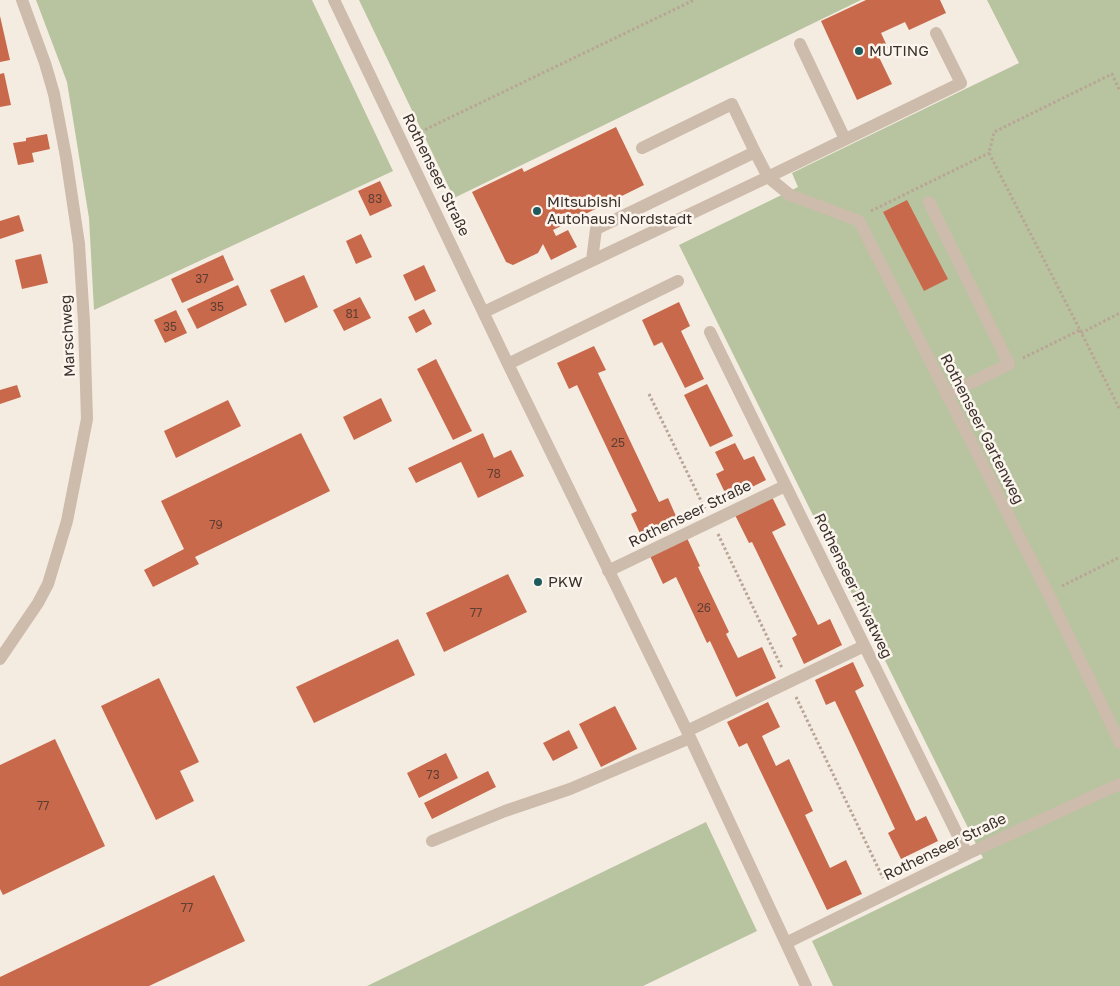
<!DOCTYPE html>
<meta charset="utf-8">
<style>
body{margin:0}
canvas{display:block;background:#f4ebe1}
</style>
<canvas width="1120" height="986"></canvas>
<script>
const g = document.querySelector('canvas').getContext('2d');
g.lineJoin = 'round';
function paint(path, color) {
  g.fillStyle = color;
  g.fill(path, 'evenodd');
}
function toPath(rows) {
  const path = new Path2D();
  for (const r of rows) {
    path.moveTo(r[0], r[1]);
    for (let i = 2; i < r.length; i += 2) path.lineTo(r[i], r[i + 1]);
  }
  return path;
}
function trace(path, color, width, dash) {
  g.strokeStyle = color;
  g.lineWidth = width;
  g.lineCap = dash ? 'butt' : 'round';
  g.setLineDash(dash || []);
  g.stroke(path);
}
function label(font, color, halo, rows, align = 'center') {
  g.font = font + ' "Golos Text",sans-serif';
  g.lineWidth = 5;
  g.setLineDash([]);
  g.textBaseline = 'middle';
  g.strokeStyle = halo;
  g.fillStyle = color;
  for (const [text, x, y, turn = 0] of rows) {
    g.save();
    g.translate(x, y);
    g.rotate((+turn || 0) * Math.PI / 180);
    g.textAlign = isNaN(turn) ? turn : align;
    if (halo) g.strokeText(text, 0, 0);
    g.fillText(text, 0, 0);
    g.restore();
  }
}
const green = toPath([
 [36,0,312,0,393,171,94,310,89,218,67,82],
 [359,0,861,0,454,198],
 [987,0,1120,0,1120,986,833,986,812,941,983,858,679,245,798,187,792,173,1019,63],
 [706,822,757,931,643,986,367,986]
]);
const building = toPath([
 [866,0,940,0,946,13,909,30,905,22,881,33,888,48,877,53,892,84,857,100,821,21],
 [0,16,10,60,0,62],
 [4,73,11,105,0,107,0,74],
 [616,127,644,185,553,230,556,236,568,230,577,247,551,260,543,244,538,253,513,265,506,262,472,192,522,168,524,172],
 [47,134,50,149,32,153,34,162,18,165,13,143,26,141,26,138],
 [380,181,392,206,370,216,358,191],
 [907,200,948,279,924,291,883,212],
 [19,215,24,231,0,239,0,221],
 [361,234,372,257,356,264,346,241],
 [41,254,48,283,22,289,15,260],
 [223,255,234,280,182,303,171,279],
 [424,265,436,291,415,301,403,275],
 [304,275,318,307,285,323,270,290],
 [238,285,247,305,197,329,187,309],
 [360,297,371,318,344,331,333,310],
 [679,302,690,326,681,331,704,379,685,388,662,342,654,346,642,320],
 [424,309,432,324,416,333,408,317],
 [176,310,187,333,165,343,154,320],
 [594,346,606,370,598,373,659,502,668,498,679,523,643,540,631,514,637,511,577,385,569,389,557,363],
 [436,359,472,431,453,440,417,369],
 [707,384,733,436,710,447,684,395],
 [17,385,21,397,0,404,0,390],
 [381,398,392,421,354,440,343,417],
 [228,400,241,426,176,458,164,431],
 [301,433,330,491,195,557,199,564,153,587,144,570,184,549,161,501],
 [483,433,494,458,511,450,524,476,478,498,461,462,416,483,408,468],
 [735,443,744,460,754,456,766,480,728,499,716,474,724,470,715,452],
 [772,497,786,525,772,532,818,625,830,619,842,645,804,664,792,638,797,635,752,542,749,543,735,515],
 [687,538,700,566,698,567,729,632,726,634,738,658,762,647,776,678,736,697,710,641,707,643,676,577,663,584,650,556],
 [508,574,527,612,444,652,426,613],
 [398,639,415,675,314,723,296,687],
 [853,662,864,686,855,691,916,821,926,816,938,841,901,859,888,833,895,829,835,701,826,705,815,680],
 [159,678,199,762,180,771,194,801,156,820,101,706],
 [768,702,780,727,762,736,776,766,789,759,813,811,805,815,830,868,846,860,862,894,827,910,747,743,739,747,727,722],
 [615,706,637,749,601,767,579,724],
 [569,730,578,748,553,761,543,743],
 [55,739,105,846,3,895,0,889,0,765],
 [446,753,458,778,419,798,407,773],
 [488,771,496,787,432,819,424,803],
 [214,875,245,941,149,986,0,986,0,977]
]);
const path = toPath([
 [416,134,694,0],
 [871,211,989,153],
 [1080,330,1120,410],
 [1081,333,1120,313],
 [1023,358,1080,330,989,153,994,132,1112,74,1120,91],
 [649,394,705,509],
 [718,534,782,668],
 [1062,586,1120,557],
 [796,697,883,878]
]);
const minor = toPath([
 [334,0,508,364,687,731,806,986],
 [936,33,961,83,768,177,790,195,859,221,1048,593,1120,743],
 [800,44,845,139],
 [642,148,732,104,755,152],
 [929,202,1009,364,946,395],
 [484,312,768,177,755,152,596,229,592,260],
 [710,332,967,854],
 [508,364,678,281],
 [608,571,785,486],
 [0,659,38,603,48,584,67,521,87,419,84,322,79,244,66,157,54,94,45,63,22,0],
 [687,731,864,646],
 [432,841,505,811,570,789,690,738],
 [786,943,967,854,1120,784]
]);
const markers = [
 [859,51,5,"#1f5a5e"],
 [537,211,5,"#1f5a5e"],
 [538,582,5,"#1f5a5e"]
];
const numberNames = [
 ["83",375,199],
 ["37",202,279],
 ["35",217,307],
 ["81",352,314],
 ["35",170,327],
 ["25",618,443],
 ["78",494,474],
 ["79",216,525],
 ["26",704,608],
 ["77",476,613],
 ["73",433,775],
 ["77",43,806],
 ["77",187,908]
];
const poiNames = [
 ["MUTING",869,51],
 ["Mitsubishi",547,202],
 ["Autohaus Nordstadt",547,219],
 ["PKW",548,582]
];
const streetNames = [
 ["Rothenseer Straße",436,175,64],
 ["Marschweg",68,336,-93],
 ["Rothenseer Gartenweg",982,429,63],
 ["Rothenseer Straße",690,514,-26],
 ["Rothenseer Privatweg",853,586,64],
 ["Rothenseer Straße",945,847,-26]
];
paint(green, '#b8c4a0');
paint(building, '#c8694b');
trace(path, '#b9a596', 3, [2.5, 2.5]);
trace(minor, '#cdbbac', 12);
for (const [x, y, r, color] of markers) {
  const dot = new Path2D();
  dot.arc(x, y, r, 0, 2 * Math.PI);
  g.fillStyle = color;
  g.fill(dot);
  trace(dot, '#fbf5ee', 2);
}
label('12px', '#5e3e33', null, numberNames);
label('15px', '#3b302b', '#fbf5ee', poiNames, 'left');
label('15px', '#3b302b', '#fbf5ee', streetNames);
</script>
